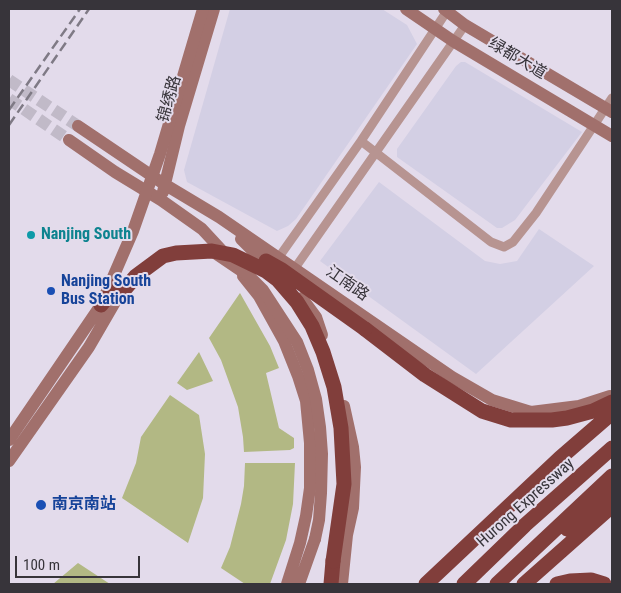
<!DOCTYPE html>
<meta charset="utf-8">
<style>
body{margin:0}
#map{position:relative;width:621px;height:593px;overflow:hidden;background:#e3dbeb;font-family:"Roboto Condensed",sans-serif}
canvas{display:block}
.frame{position:absolute;inset:0;border:10px solid #37343a;pointer-events:none}
.scale{position:absolute;left:15px;top:556px;width:125px;height:22px;box-sizing:border-box;border:2px solid #37343a;border-top:0;padding-left:6px;font-size:15px;line-height:18px;white-space:nowrap;color:#37343a;-webkit-text-stroke:4px #e3dbeb;paint-order:stroke}
</style>
<div id="map">
<canvas width="621" height="593"></canvas>
<div class="frame"></div>
<div class="scale">100 m</div>
</div>
<script>
const g = document.querySelector('canvas').getContext('2d');
g.lineJoin = 'round';
function paint(path, color) {
  g.fillStyle = color;
  g.fill(path, 'evenodd');
}
function toPath(rows) {
  const path = new Path2D();
  for (const r of rows) {
    path.moveTo(r[0], r[1]);
    for (let i = 2; i < r.length; i += 2) path.lineTo(r[i], r[i + 1]);
  }
  return path;
}
function trace(path, color, width, dash) {
  g.strokeStyle = color;
  g.lineWidth = width;
  g.lineCap = dash ? 'butt' : 'round';
  g.setLineDash(dash || []);
  g.stroke(path);
}
function label(font, color, halo, rows, align = 'center') {
  g.font = font + ' "Roboto Condensed","Noto Sans SC",sans-serif';
  g.lineWidth = 4;
  g.setLineDash([]);
  g.textBaseline = 'middle';
  g.strokeStyle = halo;
  g.fillStyle = color;
  for (const [text, x, y, turn = 0] of rows) {
    g.save();
    g.translate(x, y);
    g.rotate((+turn || 0) * Math.PI / 180);
    g.textAlign = isNaN(turn) ? turn : align;
    if (halo) g.strokeText(text, 0, 0);
    g.fillText(text, 0, 0);
    g.restore();
  }
}
const commercial = toPath([
 [230,9,382,9,407,25,417,44,296,219,288,226,277,231,187,182,184,170],
 [461,62,465,62,582,132,515,220,502,228,497,228,397,157,397,149,456,66],
 [379,182,485,261,500,264,517,261,539,229,594,266,476,374,320,261]
]);
const green = toPath([
 [240,293,270,346,279,368,266,373,279,428,294,438,294,448,290,450,244,452,243,437,238,407,221,360,209,338],
 [199,352,213,381,187,390,177,383],
 [170,395,199,415,205,454,203,498,188,543,122,498,136,463,141,437],
 [245,463,295,463,293,504,286,540,270,584,245,584,221,568,230,547,241,504,244,486],
 [78,563,110,584,53,584]
]);
const secondaryTunnel = toPath([
 [9,80,78,126],
 [9,99,69,140]
]);
const street = toPath([
 [361,141,491,242,504,247,513,242,536,213,612,98],
 [279,257,361,141,447,11],
 [295,268,465,25]
]);
const secondary = toPath([
 [406,9,453,41,612,136],
 [444,9,465,25,612,112],
 [78,126,164,184,219,217,452,377,492,400,531,412,579,406,610,396],
 [69,140,115,172,161,200,202,229,227,256],
 [163,192,179,126,214,9],
 [241,239,271,269],
 [243,276,259,296,284,341,298,376,306,401,310,443,310,488,306,516,300,543,287,584],
 [302,298,316,317,322,335],
 [299,584,315,539],
 [342,584,347,535,353,508,355,467,353,447,344,406]
]);
const highway = toPath([
 [365,329,425,375,482,411,511,420,552,420,567,418,593,411,612,402],
 [567,529,612,494],
 [331,584,333,561],
 [426,584,560,458,612,413],
 [464,584,525,525,612,448],
 [497,584,612,476],
 [524,584,611,507],
 [557,584,570,581,591,580,604,584]
]);
const rail = toPath([
 [9,110,80,9],
 [9,125,89,9]
]);
const secondaryBridge = toPath([
 [215,253,249,276,263,290,297,342,308,370,316,399,320,427,322,454,321,493,319,520,315,539],
 [9,440,101,305,133,231,160,154,203,9],
 [9,461,89,347,118,297]
]);
const highwayBridge = toPath([
 [266,261,282,270,365,329],
 [118,297,136,276,163,256,176,253,212,251,233,255,266,271,278,280,297,302,312,326,323,352,334,387,341,428,344,484,333,561],
 [101,305,119,283]
]);
const markers = [
 [31,235,5,"#0f9aa8"],
 [51,291,5,"#1a4fb4"],
 [41,505,6,"#1a4fb4"]
];
const streetNames = [
 ["绿都大道",517,59,31],
 ["锦绣路",170,99,-74],
 ["江南路",347,284,35],
 ["Hurong Expressway",526,503,-42]
];
const cultureNames = [
 ["Nanjing South",41,235]
];
const transitNames = [
 ["Nanjing South",61,282],
 ["Bus Station",61,300],
 ["南京南站",52,505]
];
paint(commercial, '#d3cfe4');
paint(green, '#b2b884');
trace(secondaryTunnel, '#c1bac8', 12, [12, 6]);
trace(street, '#b79491', 9);
trace(secondary, '#a1706c', 12);
trace(highway, '#813e3b', 15);
trace(rail, '#7f7a85', 2.5, [10, 5]);
trace(secondaryBridge, '#a1706c', 12);
trace(highwayBridge, '#813e3b', 15);
for (const [x, y, r, color] of markers) {
  const dot = new Path2D();
  dot.arc(x, y, r, 0, 2 * Math.PI);
  g.fillStyle = color;
  g.fill(dot);
  trace(dot, '#e3dbeb', 2);
}
label('16px', '#37343a', '#e3dbeb', streetNames);
label('bold 16px', '#0d838f', '#e3dbeb', cultureNames, 'left');
label('bold 16px', '#164399', '#e3dbeb', transitNames, 'left');
</script>
